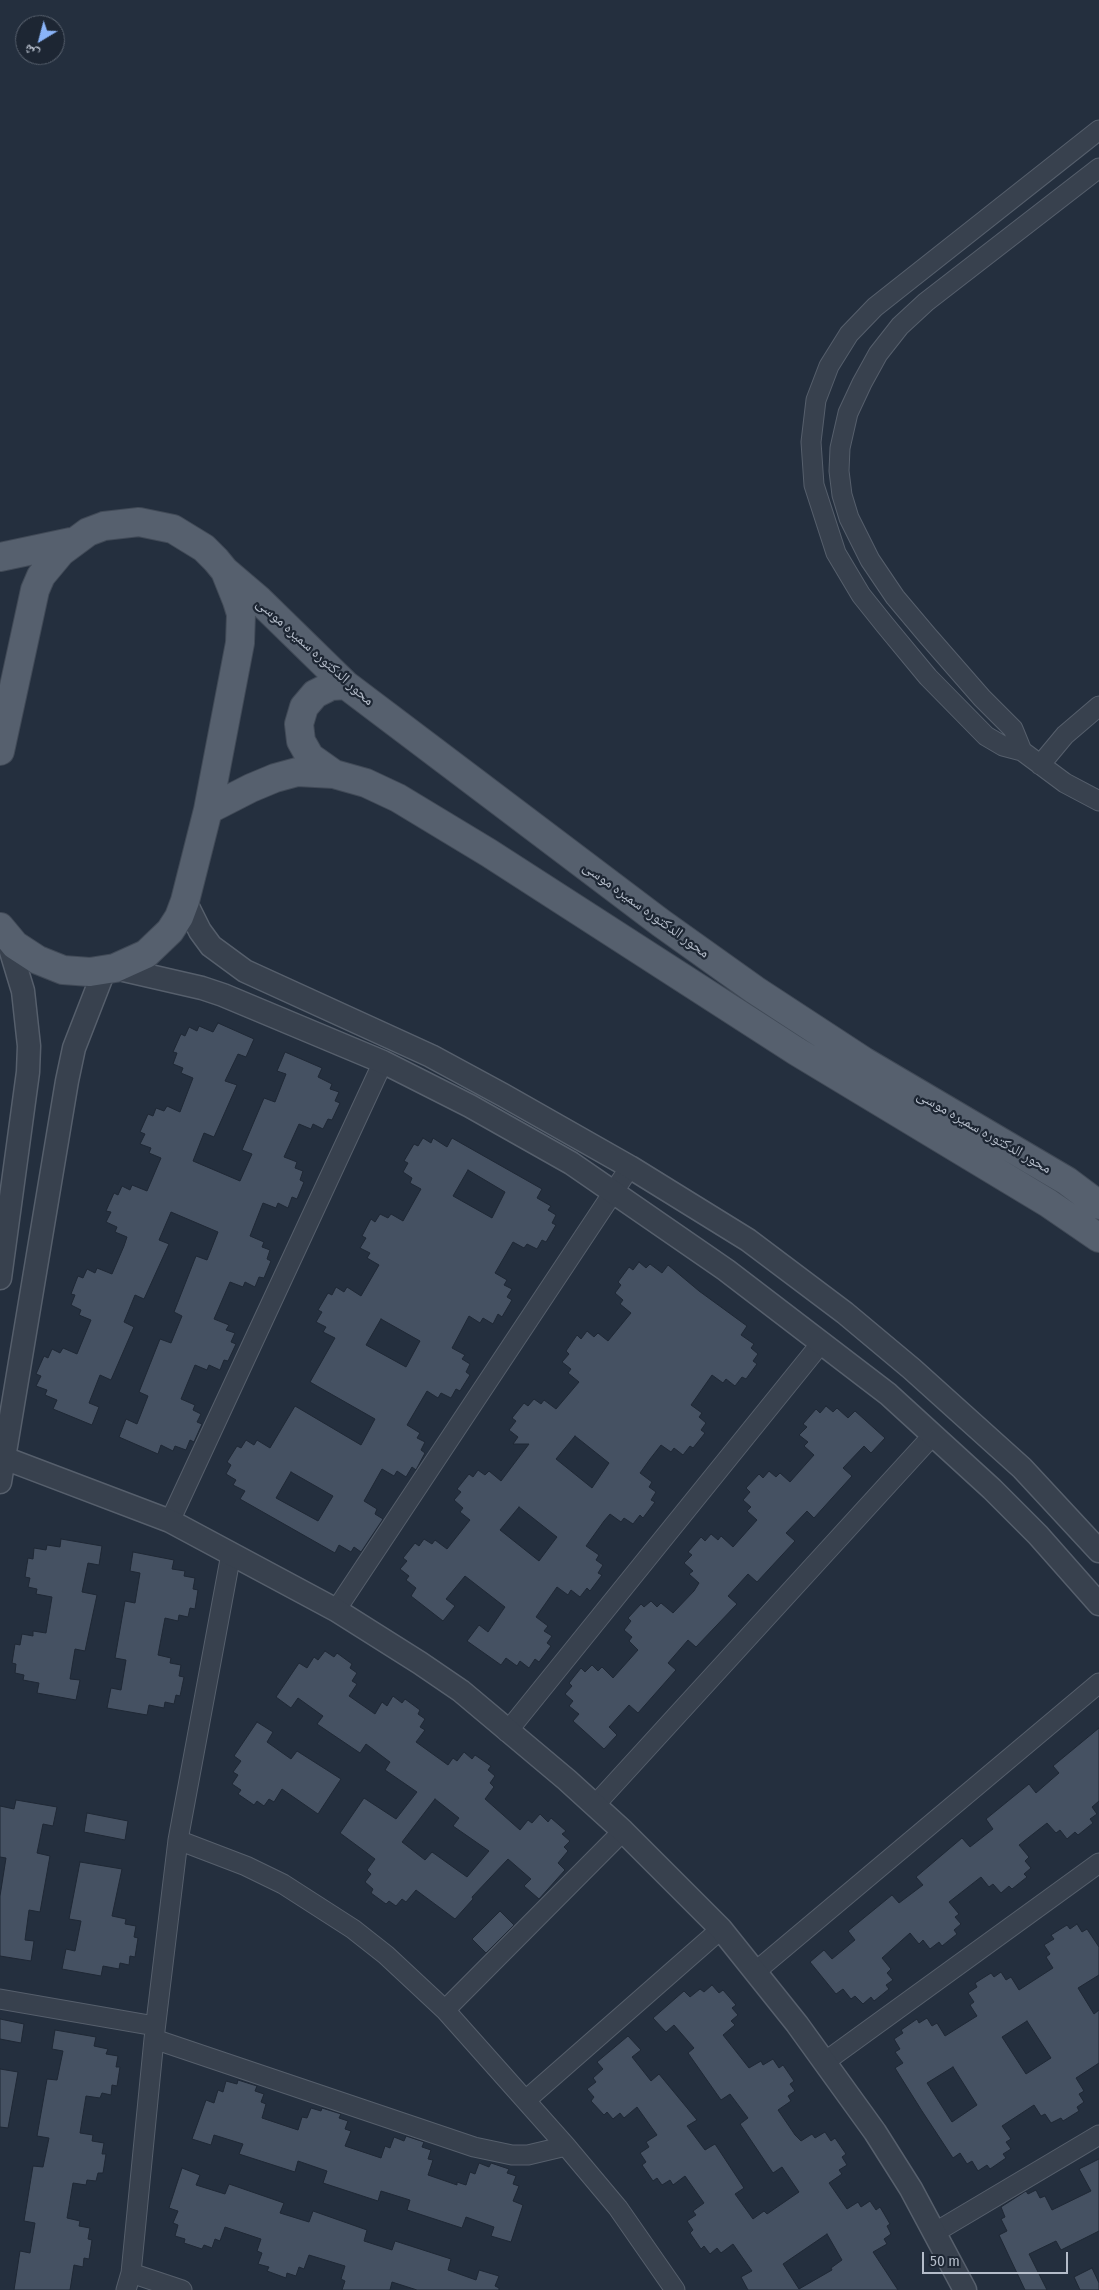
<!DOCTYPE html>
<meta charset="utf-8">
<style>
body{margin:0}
#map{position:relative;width:1099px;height:2290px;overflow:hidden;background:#242f3e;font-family:"Fira Sans Condensed","Noto Naskh Arabic",sans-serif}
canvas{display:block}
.north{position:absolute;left:15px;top:15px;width:50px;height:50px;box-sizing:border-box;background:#1d2633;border:1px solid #59626f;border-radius:50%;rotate:217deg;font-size:14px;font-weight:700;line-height:20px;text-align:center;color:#b4bcc9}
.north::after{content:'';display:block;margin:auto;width:18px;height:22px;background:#8ab4f8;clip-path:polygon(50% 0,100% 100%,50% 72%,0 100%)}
.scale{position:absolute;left:922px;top:2252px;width:146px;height:22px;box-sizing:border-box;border:2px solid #b4bcc9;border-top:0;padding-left:6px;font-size:15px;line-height:18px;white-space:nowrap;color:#b4bcc9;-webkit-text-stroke:4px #1d2633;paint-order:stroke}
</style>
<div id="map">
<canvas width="1099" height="2290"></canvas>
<div class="north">ش</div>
<div class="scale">50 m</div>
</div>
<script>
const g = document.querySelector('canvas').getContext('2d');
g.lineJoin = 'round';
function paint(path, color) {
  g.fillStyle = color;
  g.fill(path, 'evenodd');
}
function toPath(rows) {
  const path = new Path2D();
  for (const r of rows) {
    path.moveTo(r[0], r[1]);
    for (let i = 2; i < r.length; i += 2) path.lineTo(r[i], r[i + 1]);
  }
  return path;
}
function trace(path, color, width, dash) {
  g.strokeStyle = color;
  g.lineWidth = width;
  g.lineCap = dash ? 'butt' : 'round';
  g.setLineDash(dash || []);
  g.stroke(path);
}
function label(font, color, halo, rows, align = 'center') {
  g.font = font + ' "Fira Sans Condensed","Noto Naskh Arabic",sans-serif';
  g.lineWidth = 4.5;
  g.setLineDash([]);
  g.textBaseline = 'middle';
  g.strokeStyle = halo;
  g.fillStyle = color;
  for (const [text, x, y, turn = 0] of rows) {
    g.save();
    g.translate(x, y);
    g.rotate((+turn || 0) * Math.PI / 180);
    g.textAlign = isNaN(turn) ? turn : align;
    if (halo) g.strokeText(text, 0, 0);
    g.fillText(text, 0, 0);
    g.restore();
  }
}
const building = toPath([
 [218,1023,254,1039,246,1057,238,1054,225,1081,237,1085,214,1137,204,1133,193,1161,240,1181,252,1154,242,1150,264,1098,275,1102,286,1074,277,1071,285,1052,322,1068,318,1077,332,1084,330,1089,339,1092,335,1101,340,1103,332,1120,328,1119,323,1129,313,1124,311,1129,299,1124,284,1157,297,1162,295,1168,303,1171,300,1180,304,1182,297,1199,292,1197,288,1208,278,1203,276,1208,263,1203,250,1236,264,1242,262,1247,270,1250,267,1259,271,1261,264,1278,259,1277,255,1287,245,1282,243,1287,230,1282,214,1319,229,1325,226,1330,235,1333,231,1342,236,1344,228,1361,224,1360,220,1370,209,1365,207,1370,195,1365,181,1399,195,1405,193,1410,201,1414,197,1422,202,1424,194,1442,190,1440,186,1450,175,1446,173,1451,161,1445,158,1454,119,1437,126,1419,137,1424,148,1396,139,1392,160,1339,171,1343,182,1316,174,1312,196,1256,207,1260,218,1232,171,1212,159,1240,169,1244,144,1299,135,1295,124,1322,134,1327,111,1380,100,1375,89,1403,99,1407,92,1425,53,1409,57,1400,45,1395,47,1390,36,1386,41,1376,36,1374,44,1356,48,1358,52,1349,60,1353,63,1348,77,1354,91,1320,79,1315,81,1310,71,1305,75,1295,71,1294,78,1276,83,1278,87,1269,95,1273,97,1268,112,1274,124,1246,127,1237,115,1232,117,1227,106,1222,111,1212,106,1211,114,1193,118,1195,122,1186,130,1190,132,1185,147,1191,161,1158,149,1153,151,1148,140,1144,145,1134,140,1132,148,1114,153,1116,156,1108,164,1111,167,1106,180,1112,193,1078,181,1073,183,1068,173,1064,177,1053,173,1052,181,1034,185,1036,189,1027,197,1031,199,1026,213,1032,218,1023],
 [423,1138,431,1143,433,1138,447,1147,452,1138,542,1189,537,1198,551,1206,548,1210,556,1215,552,1223,556,1225,546,1242,542,1240,537,1249,527,1244,524,1248,513,1242,495,1273,507,1280,504,1285,512,1289,507,1297,512,1300,502,1317,498,1314,493,1324,483,1318,480,1323,469,1316,452,1348,465,1355,462,1359,470,1364,466,1372,470,1375,460,1391,456,1389,451,1398,441,1393,438,1398,427,1391,407,1425,420,1433,417,1438,425,1442,421,1450,425,1453,417,1468,416,1470,412,1467,406,1477,397,1471,394,1476,382,1469,364,1501,377,1509,375,1514,383,1519,361,1552,354,1547,351,1552,339,1545,335,1553,240,1499,245,1491,233,1485,236,1480,226,1474,231,1465,227,1462,237,1446,241,1448,246,1440,254,1445,257,1440,270,1448,295,1406,361,1445,375,1419,310,1382,335,1338,323,1332,326,1327,316,1322,322,1312,318,1310,328,1293,332,1295,336,1287,344,1292,347,1287,361,1296,379,1265,367,1258,370,1253,360,1248,366,1238,362,1236,371,1219,375,1222,380,1214,388,1218,391,1214,403,1221,421,1189,410,1183,412,1178,403,1172,408,1163,404,1161,414,1144,418,1146,423,1138],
 [468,1170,505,1192,492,1218,453,1196,468,1170],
 [381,1319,420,1341,406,1367,366,1345,381,1319],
 [291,1472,333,1496,318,1521,276,1498,291,1472],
 [639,1262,646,1268,650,1264,662,1273,668,1265,699,1291,747,1326,741,1335,754,1344,751,1348,758,1354,753,1361,757,1364,746,1379,742,1377,735,1386,726,1379,723,1383,712,1375,691,1405,702,1413,699,1417,706,1423,701,1430,705,1433,693,1448,690,1446,683,1455,674,1448,671,1452,661,1445,650,1459,640,1473,652,1482,649,1487,656,1492,651,1500,655,1502,643,1518,640,1515,633,1524,624,1518,621,1522,610,1514,604,1521,586,1546,599,1555,596,1560,603,1565,598,1573,602,1575,590,1591,587,1588,580,1597,571,1590,568,1595,557,1587,536,1617,548,1626,544,1631,552,1636,547,1643,551,1646,539,1662,535,1659,529,1668,520,1661,517,1666,506,1658,501,1665,467,1641,479,1625,488,1632,505,1607,465,1576,446,1599,455,1606,443,1621,411,1596,416,1588,406,1580,409,1576,400,1569,407,1561,403,1558,415,1543,419,1546,424,1539,432,1544,435,1540,447,1549,470,1520,460,1512,463,1508,454,1500,461,1492,457,1489,469,1474,473,1477,478,1470,485,1475,489,1471,501,1481,529,1444,513,1444,518,1437,509,1430,516,1421,512,1418,524,1403,528,1406,534,1399,541,1404,544,1400,556,1409,579,1382,568,1373,571,1369,562,1362,569,1354,566,1351,577,1335,581,1339,587,1331,594,1337,598,1333,608,1341,631,1313,620,1304,623,1300,615,1293,621,1285,618,1282,629,1267,633,1270,639,1262],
 [575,1436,609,1463,592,1488,556,1459,575,1436],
 [519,1507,557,1537,539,1561,500,1530,519,1507],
 [826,1406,833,1412,837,1408,848,1418,855,1411,885,1438,871,1453,864,1446,843,1468,852,1476,814,1518,807,1511,786,1533,795,1541,757,1582,748,1574,728,1596,737,1604,696,1647,688,1640,668,1663,676,1670,638,1713,629,1705,609,1727,617,1735,604,1749,573,1721,579,1714,569,1706,573,1701,565,1694,572,1686,569,1683,581,1668,585,1672,592,1665,598,1671,602,1667,613,1678,638,1650,629,1641,632,1637,624,1630,631,1621,628,1618,641,1604,644,1607,651,1601,657,1607,661,1603,673,1613,694,1591,699,1583,689,1574,693,1571,684,1563,692,1555,688,1552,701,1537,705,1541,711,1534,718,1540,721,1536,733,1547,757,1520,747,1511,751,1507,743,1500,750,1492,746,1488,759,1474,763,1478,769,1471,776,1477,780,1473,790,1482,814,1455,804,1446,808,1442,799,1435,807,1427,803,1424,816,1409,820,1413,826,1406],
 [61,1539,102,1546,99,1565,88,1563,82,1592,97,1595,85,1651,75,1649,70,1679,80,1680,76,1700,37,1693,39,1683,23,1680,24,1675,15,1673,16,1664,12,1663,15,1644,20,1645,22,1634,33,1636,33,1631,46,1633,52,1597,36,1594,37,1589,28,1587,30,1578,25,1577,28,1558,33,1559,34,1548,46,1550,47,1545,60,1547,61,1539],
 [133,1552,174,1560,172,1569,185,1571,184,1576,195,1578,193,1589,198,1590,195,1609,190,1608,188,1617,179,1615,178,1621,165,1618,158,1655,171,1658,170,1663,181,1665,179,1676,184,1677,180,1696,176,1695,174,1704,165,1702,164,1708,149,1705,147,1715,107,1708,111,1688,121,1690,126,1660,115,1658,125,1601,135,1603,140,1573,130,1571,133,1552],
 [325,1651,334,1657,337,1653,352,1664,350,1668,357,1673,352,1681,357,1684,349,1696,375,1714,382,1702,387,1706,393,1696,402,1703,405,1699,420,1710,418,1714,425,1719,420,1727,425,1730,416,1742,448,1765,453,1758,457,1761,464,1752,472,1759,475,1755,491,1766,488,1770,495,1776,490,1783,494,1787,485,1799,520,1830,528,1820,532,1823,540,1814,548,1822,551,1818,566,1831,562,1834,570,1841,564,1847,568,1851,558,1863,565,1870,539,1899,524,1886,531,1879,508,1859,472,1897,473,1899,455,1919,416,1890,406,1902,402,1899,396,1906,389,1901,386,1904,371,1893,373,1889,365,1882,371,1874,367,1870,375,1859,340,1833,364,1798,396,1819,417,1792,385,1770,390,1762,366,1744,360,1753,317,1724,323,1716,298,1698,291,1708,276,1697,299,1663,307,1668,314,1657,318,1660,325,1651],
 [435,1799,459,1818,453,1826,489,1851,467,1877,432,1852,425,1860,402,1842,435,1799],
 [257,1722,273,1732,267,1742,291,1759,297,1751,341,1779,318,1814,282,1789,274,1802,269,1799,264,1806,257,1801,254,1805,238,1794,241,1790,232,1784,238,1775,233,1772,241,1761,234,1756,257,1722],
 [1099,1728,1099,1801,1092,1807,1097,1814,1090,1819,1093,1823,1078,1835,1075,1832,1067,1839,1060,1830,1056,1833,1047,1823,1019,1845,1029,1857,1025,1861,1031,1868,1024,1874,1027,1877,1012,1889,1009,1886,1001,1893,993,1884,989,1887,981,1877,949,1902,959,1914,955,1917,961,1924,954,1930,957,1934,942,1946,939,1942,930,1949,923,1940,919,1944,910,1933,882,1958,891,1969,887,1973,893,1980,886,1985,889,1989,874,2001,871,1997,863,2004,855,1996,851,1999,843,1989,836,1994,810,1962,824,1950,832,1959,855,1940,848,1931,892,1895,899,1903,923,1885,916,1877,962,1838,970,1847,993,1829,986,1819,1029,1784,1036,1793,1059,1773,1053,1766,1099,1728],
 [16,1800,57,1807,53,1826,43,1824,37,1853,50,1856,40,1912,29,1910,25,1940,34,1941,31,1961,0,1956,0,1896,6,1858,0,1857,0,1806,14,1809,16,1800],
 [87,1813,128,1821,125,1840,84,1832,87,1813],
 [80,1862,122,1869,112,1916,126,1919,125,1924,136,1926,134,1937,138,1938,135,1957,130,1956,129,1965,120,1963,119,1969,103,1966,101,1976,62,1969,66,1949,75,1951,81,1921,69,1919,80,1862],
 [500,1911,514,1925,486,1953,472,1939,500,1911],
 [1077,1924,1082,1932,1087,1929,1099,1947,1099,1975,1078,1988,1094,2014,1099,2010,1099,2063,1076,2078,1084,2091,1079,2094,1084,2102,1077,2107,1079,2111,1063,2121,1061,2118,1051,2123,1045,2114,1041,2116,1034,2105,1002,2126,1011,2139,1006,2142,1011,2149,1003,2154,1006,2158,990,2169,987,2165,978,2171,972,2161,967,2164,960,2153,953,2158,922,2111,895,2068,903,2063,895,2052,900,2049,894,2039,903,2033,901,2030,917,2019,919,2023,927,2018,932,2026,937,2023,945,2036,977,2016,970,2005,974,2002,968,1993,977,1987,975,1983,991,1973,994,1977,1001,1972,1006,1980,1011,1977,1019,1990,1053,1968,1046,1957,1050,1954,1044,1945,1054,1939,1051,1935,1067,1925,1070,1929,1077,1924],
 [1027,2021,1051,2058,1026,2074,1002,2037,1027,2021],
 [953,2067,977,2105,952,2122,927,2083,953,2067],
 [712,1985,719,1993,723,1990,736,2005,732,2008,738,2015,731,2021,735,2025,723,2035,749,2068,761,2061,763,2065,773,2059,779,2068,783,2065,794,2081,790,2084,795,2091,788,2096,791,2101,778,2110,795,2135,801,2141,812,2134,815,2138,825,2132,831,2141,835,2138,846,2154,842,2157,847,2165,839,2170,842,2174,829,2183,847,2209,858,2202,861,2207,870,2201,876,2210,880,2207,890,2224,887,2226,891,2234,884,2239,887,2244,873,2252,898,2290,748,2290,741,2277,752,2271,733,2244,721,2253,717,2248,710,2254,704,2246,701,2249,690,2233,693,2230,687,2221,696,2215,693,2211,704,2203,685,2176,673,2185,670,2180,662,2185,657,2178,653,2181,642,2165,646,2162,640,2153,649,2147,646,2142,657,2135,637,2107,624,2118,620,2113,613,2119,607,2112,604,2115,591,2101,594,2097,587,2089,596,2082,593,2078,603,2069,597,2062,628,2036,641,2050,632,2057,651,2081,659,2074,697,2120,687,2126,705,2150,715,2144,744,2188,735,2194,753,2219,764,2211,767,2214,799,2192,782,2167,773,2173,740,2124,748,2118,730,2094,721,2100,688,2053,694,2048,674,2025,666,2032,653,2018,684,1991,690,1997,700,1989,704,1992,712,1985],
 [827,2234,842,2260,831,2268,832,2270,799,2289,783,2264,827,2234],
 [0,2019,24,2024,21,2043,0,2039,0,2019],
 [55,2030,96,2037,94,2046,108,2049,106,2054,118,2056,116,2067,120,2067,117,2086,112,2085,111,2095,102,2093,100,2098,86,2096,80,2133,93,2135,92,2141,104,2143,102,2154,106,2154,103,2173,98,2173,96,2181,87,2180,86,2185,73,2183,67,2218,80,2221,79,2226,90,2228,88,2239,92,2240,89,2259,84,2258,83,2267,74,2265,70,2290,14,2290,20,2251,30,2253,35,2223,24,2221,33,2166,43,2167,49,2138,37,2136,47,2079,57,2080,63,2051,52,2049,55,2030],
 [0,2069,18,2072,8,2128,0,2127,0,2069],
 [238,2080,257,2086,255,2091,264,2094,261,2102,266,2104,262,2118,298,2130,302,2117,307,2118,311,2108,321,2111,322,2108,341,2114,339,2118,348,2121,345,2129,351,2131,345,2146,381,2158,385,2146,390,2148,394,2137,404,2141,406,2136,424,2142,422,2147,431,2150,428,2159,433,2160,428,2175,457,2185,457,2182,466,2185,470,2172,475,2174,479,2163,489,2167,491,2163,509,2169,507,2173,516,2176,513,2184,519,2186,513,2201,523,2205,511,2242,491,2236,494,2227,466,2217,462,2228,407,2210,410,2200,381,2191,378,2201,323,2183,327,2171,298,2161,295,2172,239,2154,243,2144,214,2135,211,2145,192,2139,206,2100,214,2103,218,2090,223,2092,226,2081,237,2084,238,2080],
 [1099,2159,1099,2231,1061,2250,1056,2241,1029,2254,1047,2290,1025,2290,999,2235,1007,2231,1001,2219,1005,2217,1001,2207,1026,2191,1028,2194,1036,2190,1040,2198,1045,2196,1052,2210,1091,2191,1079,2169,1099,2159],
 [182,2168,200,2175,196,2185,225,2194,229,2184,284,2203,280,2213,309,2222,313,2211,367,2230,364,2241,392,2250,395,2241,451,2259,448,2270,476,2280,479,2270,499,2276,495,2286,499,2288,499,2290,417,2290,392,2282,390,2290,342,2290,345,2281,341,2279,345,2266,309,2255,304,2269,299,2267,296,2276,287,2273,286,2278,267,2271,269,2267,258,2264,262,2253,257,2251,261,2239,225,2227,220,2241,215,2239,212,2248,204,2245,202,2249,184,2243,185,2239,175,2236,178,2225,173,2223,178,2211,169,2208,182,2168],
 [1092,2268,1099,2283,1099,2290,1080,2290,1074,2277,1092,2268]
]);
const minor = toPath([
 [1099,130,875,307,849,334,829,366,816,400,811,442,814,485,836,553,861,595,885,625,928,677,986,736,1003,746,1022,751,1065,783,1099,801],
 [1022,751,1013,729,982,698,927,635,895,597,870,560,849,518,842,495,839,471,840,448,848,413,862,383,878,354,900,326,926,302,1099,168],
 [1040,765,1065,735,1099,706],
 [170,1521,383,1062],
 [336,1610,630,1167],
 [507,1732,822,1342],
 [595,1805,933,1435],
 [178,1840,246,1866,283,1884,353,1929,386,1955,445,2010,566,2146,618,2208,675,2290],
 [755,1972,1099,1683],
 [0,1999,155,2026],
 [445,2010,623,1831],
 [154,2039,474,2147,512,2155,528,2155,566,2146],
 [826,2061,1099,1863],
 [526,2100,721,1929],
 [934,2233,1099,2135],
 [131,2273,182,2290],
 [126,2290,131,2273,154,2039,178,1840,231,1554]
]);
const tertiary = toPath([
 [185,901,200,931,211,946,245,971,431,1056,503,1095,630,1167,748,1240,845,1313,912,1369,1022,1468,1099,1551],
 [115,968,202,988,223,995,383,1062,470,1106,571,1163,726,1270,888,1394,992,1489,1038,1535,1099,1604],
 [0,1278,28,1072,29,1046,23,991,6,935],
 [4,1458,170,1521,336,1610,420,1663,461,1691,567,1780,623,1831,721,1929,797,2024,875,2132,911,2189,965,2290],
 [0,1482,67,1081,74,1048,104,971]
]);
const primary = toPath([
 [0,557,71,542],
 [225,571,259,600,346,685,661,923,755,990,865,1062,1067,1181,1099,1205],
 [0,751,35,590,41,576,61,552,88,532,104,526,139,522,173,529,204,548,216,560,225,571,237,601,241,614,240,643,208,810,185,901,179,917,170,931,146,954,115,968,90,972,63,970,38,960,15,945,0,927],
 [334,774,310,757,301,741,299,724,304,707,315,694,331,686,346,685],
 [208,810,251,788,275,778,297,772,334,774,366,783,398,798,489,853,796,1051,1048,1203,1099,1238]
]);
const streetNames = [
 ["محور الدكتوره سميره موسى",315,652,42],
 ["محور الدكتوره سميره موسى",646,910,36],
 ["محور الدكتوره سميره موسى",984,1132,30]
];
paint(building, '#455162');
trace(building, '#1f2835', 1);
trace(minor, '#565f6c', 21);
trace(tertiary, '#565f6c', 25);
trace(primary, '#414a57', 30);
trace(minor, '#38414e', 19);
trace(tertiary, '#38414e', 22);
trace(primary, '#56606e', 28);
label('15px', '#b4bcc9', '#1d2633', streetNames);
</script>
